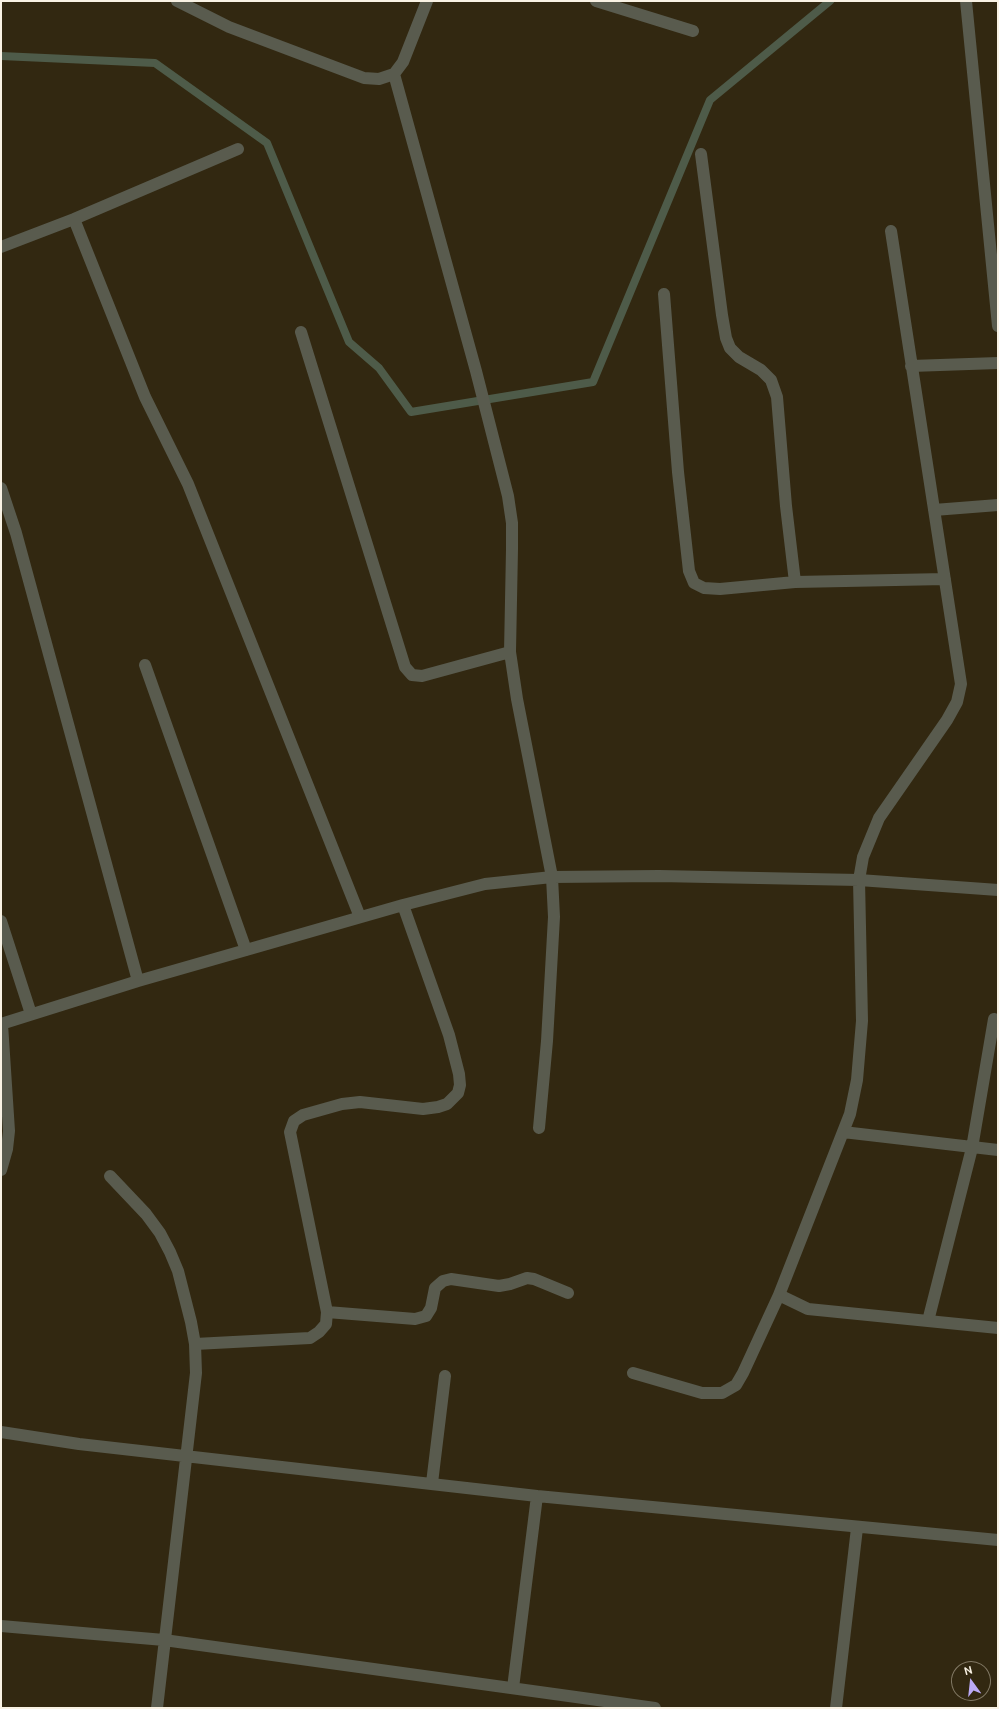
<!DOCTYPE html>
<style>
body{margin:0}
#map{position:relative;width:999px;height:1709px;overflow:hidden;background:#322811;font-family:Ubuntu,sans-serif}
canvas{display:block}
.frame{position:absolute;inset:0;border:2px solid #f9f2e4;pointer-events:none}
.north{position:absolute;left:951px;top:1661px;width:40px;height:40px;box-sizing:border-box;background:#322811;border:1px solid #827965;border-radius:50%;rotate:345deg;font-size:11px;font-weight:700;line-height:16px;text-align:center;color:#f9f2e4}
.north::after{content:'';display:block;margin:auto;width:14px;height:18px;background:#bbaaf6;clip-path:polygon(50% 0,100% 100%,50% 72%,0 100%)}
</style>
<div id="map">
<canvas width="999" height="1709"></canvas>
<div class="frame"></div>
<div class="north">N</div>
</div>
<script>
const g = document.querySelector('canvas').getContext('2d');
g.lineJoin = 'round';
function toPath(rows) {
  const path = new Path2D();
  for (const r of rows) {
    path.moveTo(r[0], r[1]);
    for (let i = 2; i < r.length; i += 2) path.lineTo(r[i], r[i + 1]);
  }
  return path;
}
function trace(path, color, width, dash) {
  g.strokeStyle = color;
  g.lineWidth = width;
  g.lineCap = dash ? 'butt' : 'round';
  g.setLineDash(dash || []);
  g.stroke(path);
}
const stream = toPath([
 [1,56,155,63,267,143,349,342,379,368,411,412,593,382,710,100,830,1]
]);
const minor = toPath([
 [177,1,229,27,364,78,379,79,394,74,403,62,427,1],
 [596,1,693,31],
 [966,1,998,326],
 [394,74,476,371,508,496,512,523,512,549,510,652,517,699,552,877,554,917,547,1041,539,1128],
 [701,154,722,315,726,338,730,348,739,357,761,370,771,380,777,397,786,506,795,582],
 [74,219,145,397,188,484,360,917],
 [891,231,961,684,957,702,947,720,879,818,863,857,859,880,862,1021,857,1080,850,1114,779,1295,808,1309,998,1328],
 [1,247,74,219,238,149],
 [664,294,678,472,689,571,694,583,704,588,720,589,795,582,945,579],
 [301,332,405,667,412,675,422,676,510,652],
 [911,366,998,363],
 [1,488,16,533,138,981],
 [934,510,998,505],
 [145,665,246,950],
 [1,921,31,1014],
 [1,1024,138,981,403,905,485,884,552,877,659,876,859,880,998,890],
 [843,1132,998,1150],
 [1,1170,7,1149,9,1131,2,1024],
 [110,1176,146,1214,160,1233,170,1252,178,1271,191,1322,195,1344,196,1373,157,1708],
 [327,1312,415,1319,426,1316,431,1308,435,1288,443,1281,451,1279,499,1286,510,1284,527,1278,534,1279,568,1293],
 [928,1321,972,1148,994,1019],
 [195,1344,310,1338,319,1332,326,1324,327,1312,290,1132,294,1121,303,1115,342,1104,360,1102,423,1109,438,1107,447,1104,458,1093,460,1085,459,1074,449,1035,403,905],
 [633,1373,702,1393,722,1393,736,1385,743,1373,779,1295],
 [1,1432,79,1444,537,1496,998,1540],
 [432,1483,445,1376],
 [1,1626,164,1640,655,1708],
 [513,1688,537,1496],
 [836,1708,857,1528]
]);
trace(stream, '#4e5b49', 8);
trace(minor, '#595b4e', 12);
</script>
